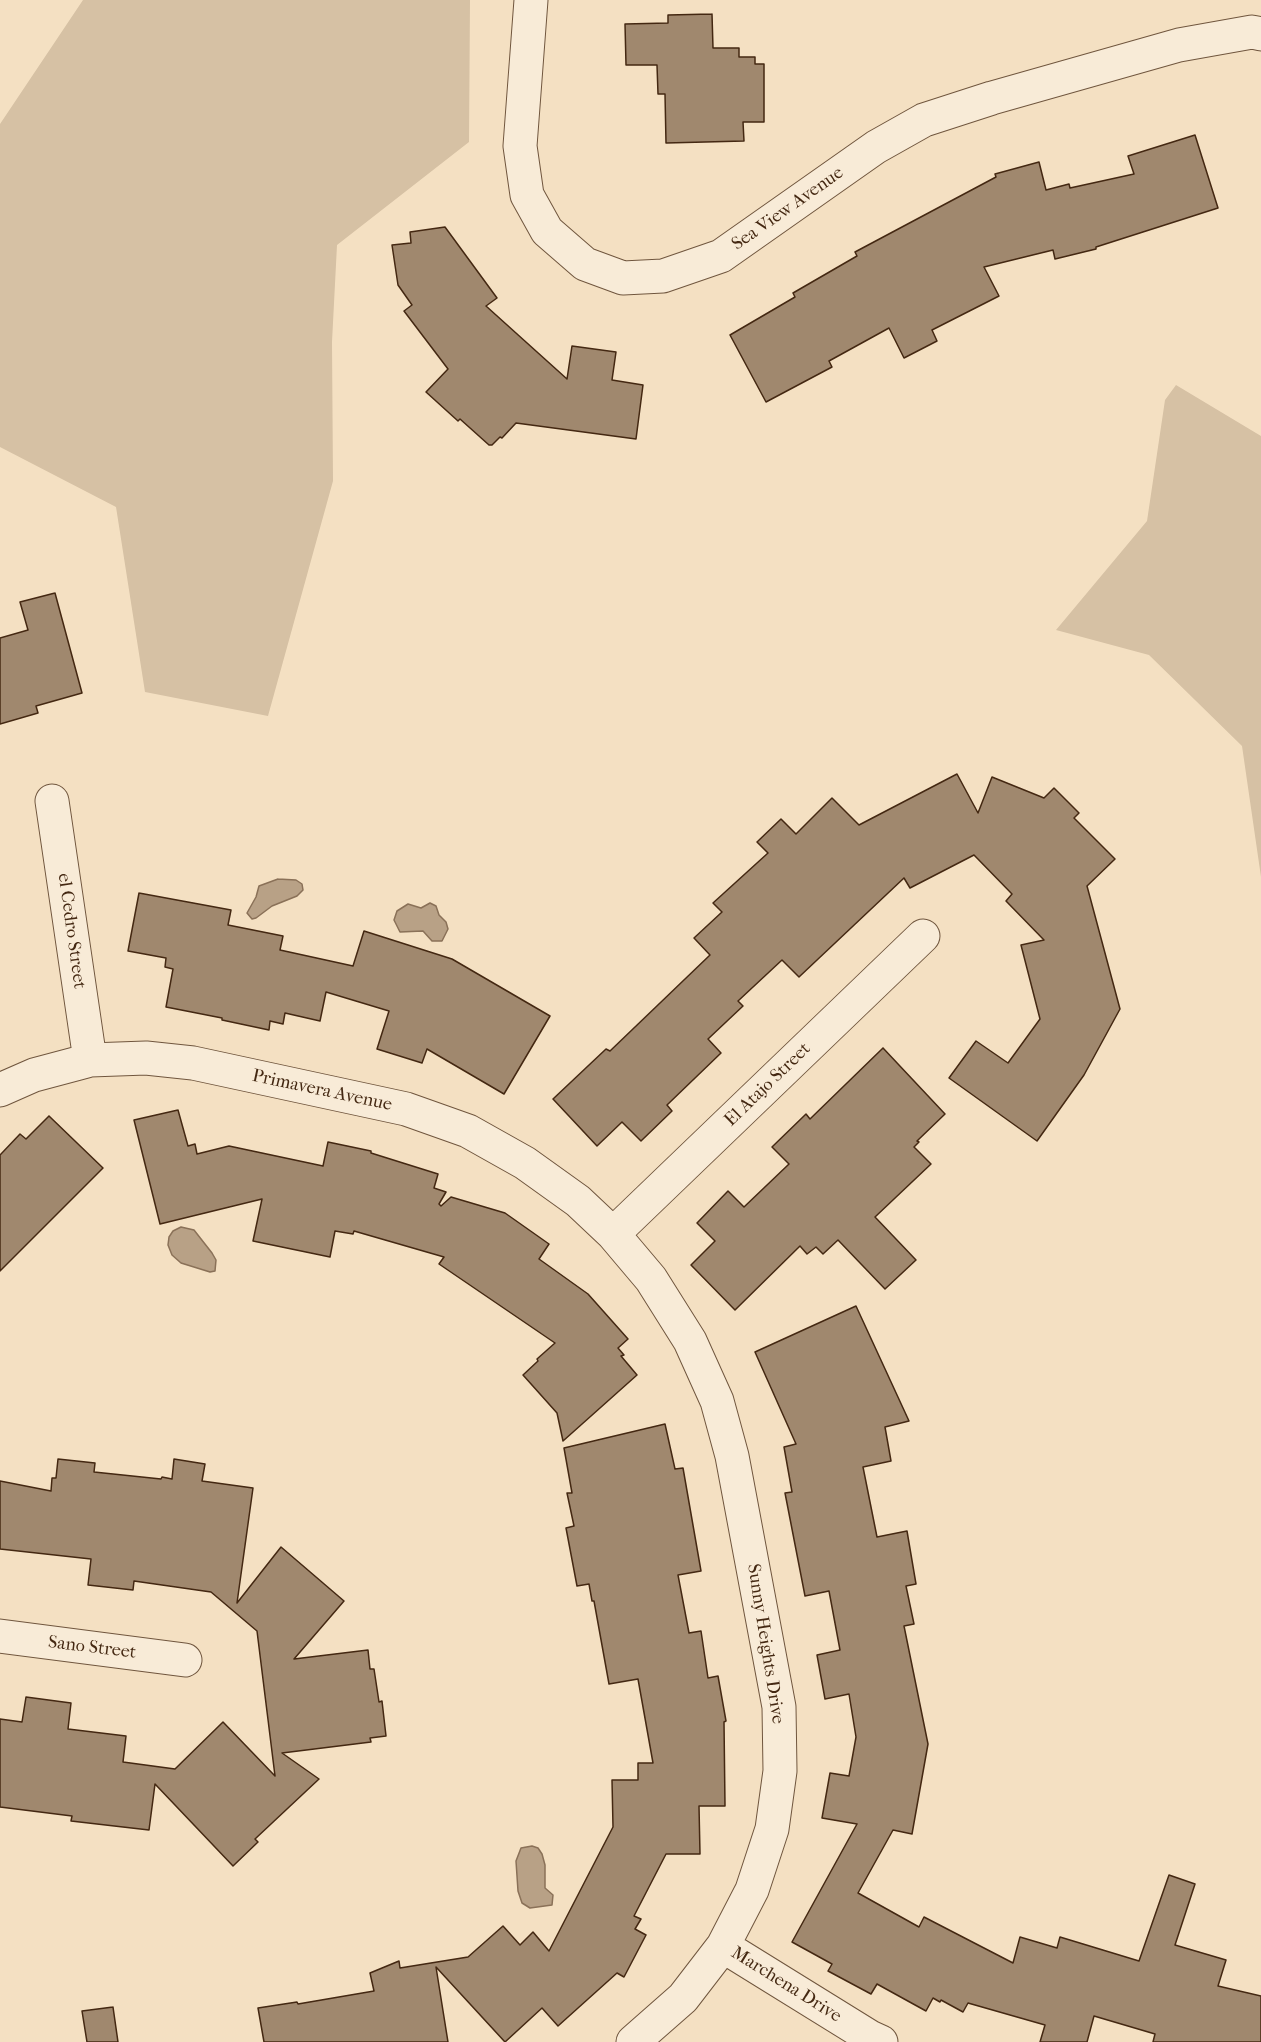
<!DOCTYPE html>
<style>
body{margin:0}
canvas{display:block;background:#f4e0c2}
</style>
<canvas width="1261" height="2042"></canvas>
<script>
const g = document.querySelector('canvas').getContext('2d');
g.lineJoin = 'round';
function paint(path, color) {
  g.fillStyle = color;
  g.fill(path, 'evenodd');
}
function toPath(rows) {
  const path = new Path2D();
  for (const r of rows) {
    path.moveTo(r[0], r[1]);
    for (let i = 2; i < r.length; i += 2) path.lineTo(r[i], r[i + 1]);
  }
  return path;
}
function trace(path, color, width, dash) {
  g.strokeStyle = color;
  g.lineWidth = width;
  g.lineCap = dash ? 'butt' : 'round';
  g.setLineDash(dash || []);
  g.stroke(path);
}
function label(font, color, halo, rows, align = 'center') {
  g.font = font + ' "IM FELL French Canon",serif';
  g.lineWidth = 5;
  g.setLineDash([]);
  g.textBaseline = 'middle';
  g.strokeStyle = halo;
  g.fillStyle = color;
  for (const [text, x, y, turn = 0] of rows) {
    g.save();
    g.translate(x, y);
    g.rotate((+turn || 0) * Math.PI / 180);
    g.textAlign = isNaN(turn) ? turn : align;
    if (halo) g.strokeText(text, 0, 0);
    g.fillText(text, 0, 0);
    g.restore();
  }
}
const green = toPath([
 [83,0,470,0,469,142,337,245,332,342,333,481,268,716,145,692,116,507,0,447,0,124],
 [1176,385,1261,436,1261,877,1242,746,1149,655,1056,630,1147,521,1165,400]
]);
const water = toPath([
 [278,879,296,880,302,884,303,890,297,896,272,906,256,918,252,919,247,913,256,897,259,886,278,879],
 [430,903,436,906,439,915,446,922,448,929,442,941,432,941,423,931,400,932,394,920,397,911,408,904,421,908,430,903],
 [181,1227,194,1230,212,1253,216,1260,215,1271,210,1272,181,1263,172,1255,168,1245,169,1237,173,1231,181,1227],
 [532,1846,538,1848,542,1854,545,1865,545,1888,553,1895,552,1905,530,1908,522,1903,518,1891,516,1861,521,1848,532,1846]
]);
const building = toPath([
 [712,14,713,48,739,48,739,57,755,57,755,64,764,64,764,122,743,122,744,141,666,143,665,94,658,94,657,65,626,65,625,24,668,23,668,15,712,14],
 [1195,135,1218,208,1096,247,1096,249,1055,259,1053,250,984,267,999,296,932,330,937,341,904,358,889,328,829,361,832,367,766,402,730,335,795,297,793,293,857,256,855,252,996,177,995,174,1039,162,1046,190,1069,184,1070,188,1134,174,1128,156,1195,135],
 [445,227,497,298,486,306,567,379,572,346,616,352,612,380,643,385,636,439,516,423,502,438,500,437,492,445,489,445,460,419,458,421,426,392,448,369,404,311,412,305,398,285,392,245,411,243,410,232,445,227],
 [55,593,82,693,36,706,38,713,0,724,0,638,28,630,20,602,55,593],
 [957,774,978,813,992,777,1044,798,1054,788,1079,813,1074,818,1115,859,1087,886,1120,1009,1084,1075,1037,1141,949,1078,976,1041,1008,1063,1040,1019,1021,945,1044,940,1006,901,1012,894,974,855,910,888,904,878,799,977,782,960,738,1001,743,1006,708,1039,721,1053,667,1105,672,1111,641,1141,622,1122,597,1146,553,1099,606,1049,610,1051,710,955,694,938,722,912,713,903,768,853,757,842,781,819,796,834,832,798,859,825,957,774],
 [139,893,231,910,228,925,283,936,280,950,353,966,364,931,452,959,550,1016,504,1094,427,1049,422,1063,377,1049,389,1011,326,992,320,1021,285,1013,283,1024,270,1021,269,1030,222,1020,222,1018,166,1007,173,969,165,967,166,958,128,951,139,893],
 [883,1048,945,1114,917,1141,919,1142,914,1147,931,1164,875,1217,916,1260,885,1289,838,1240,823,1254,816,1247,807,1254,800,1246,735,1310,691,1265,715,1241,697,1223,728,1191,744,1207,789,1164,772,1147,806,1114,810,1119,883,1048],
 [178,1110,188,1146,195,1144,197,1154,229,1146,323,1166,328,1142,371,1151,371,1153,438,1174,434,1188,446,1192,439,1204,441,1206,451,1197,505,1213,549,1244,539,1259,588,1294,628,1339,618,1348,624,1355,621,1356,637,1375,563,1441,557,1413,523,1375,538,1361,537,1359,555,1343,439,1264,444,1257,354,1231,353,1234,335,1231,330,1257,253,1241,262,1199,160,1224,134,1120,178,1110],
 [49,1116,103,1168,0,1271,0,1155,20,1134,26,1139,49,1116],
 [856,1306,909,1421,885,1427,891,1461,863,1467,877,1537,907,1531,916,1584,906,1586,914,1624,904,1626,928,1744,912,1834,893,1830,858,1893,919,1927,924,1917,1013,1963,1020,1937,1057,1948,1060,1937,1139,1961,1169,1875,1195,1884,1175,1945,1226,1960,1218,1986,1261,1996,1261,2042,1153,2042,1155,2034,1094,2016,1087,2042,1040,2042,1045,2025,968,2003,963,2012,941,2000,940,2002,933,1998,926,2011,877,1984,871,1994,828,1971,832,1964,792,1942,857,1824,822,1818,830,1773,849,1776,856,1737,849,1694,825,1699,817,1655,840,1650,829,1591,805,1596,785,1493,792,1492,784,1447,796,1444,755,1352,856,1306],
 [665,1424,675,1469,683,1468,701,1571,678,1575,689,1633,701,1631,708,1678,718,1676,726,1721,724,1722,725,1806,699,1806,700,1854,666,1854,634,1916,641,1919,635,1929,646,1935,624,1977,617,1973,558,2026,542,2008,505,2042,436,1967,448,2042,264,2042,258,2008,297,2002,298,2004,374,1991,370,1973,399,1961,400,1968,468,1957,503,1926,520,1945,533,1932,549,1951,613,1827,612,1780,638,1780,638,1763,653,1763,638,1679,609,1684,594,1601,592,1601,589,1584,577,1586,566,1528,574,1526,567,1493,572,1493,564,1448,665,1424],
 [58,1459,95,1463,94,1472,161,1479,162,1477,172,1479,174,1459,205,1464,202,1481,253,1488,237,1603,281,1547,344,1601,294,1659,368,1650,370,1669,374,1669,379,1702,382,1701,386,1736,370,1738,371,1742,282,1753,319,1779,255,1839,258,1842,233,1866,155,1784,149,1830,71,1821,72,1816,0,1807,0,1719,22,1722,26,1697,71,1703,68,1729,126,1736,123,1762,175,1769,223,1722,275,1776,257,1631,211,1592,134,1581,133,1590,88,1585,91,1559,0,1549,0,1481,51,1491,52,1478,56,1478,58,1459],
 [113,2007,118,2042,87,2042,82,2011,113,2007]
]);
const street = toPath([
 [531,0,520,146,527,195,547,231,585,264,623,278,663,276,721,256,876,147,924,120,992,98,1179,45,1252,32,1261,34],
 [52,801,90,1060],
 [0,1090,34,1075,79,1063,90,1060,146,1058,193,1063,406,1109,468,1131,525,1163,578,1201,613,1234,651,1279,690,1341,717,1401,732,1456,779,1707,780,1771,772,1829,752,1890,723,1946,683,1998,633,2042],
 [613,1234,923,936],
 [0,1636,185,1660],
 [723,1946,870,2037,881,2042]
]);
const streetNames = [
 ["Sea View Avenue",788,209,-35],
 ["el Cedro Street",71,931,82],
 ["El Atajo Street",768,1085,-44],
 ["Primavera Avenue",322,1091,12],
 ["Sunny Heights Drive",765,1644,81],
 ["Sano Street",92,1648,7],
 ["Marchena Drive",786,1985,32]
];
paint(green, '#d6c1a4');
paint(water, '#b8a186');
trace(water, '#8a7158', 1.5);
paint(building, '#a0886e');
trace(building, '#442812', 1.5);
trace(street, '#70563e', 35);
trace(street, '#f8ebd7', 33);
label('18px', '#442812', '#f8ebd7', streetNames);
</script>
